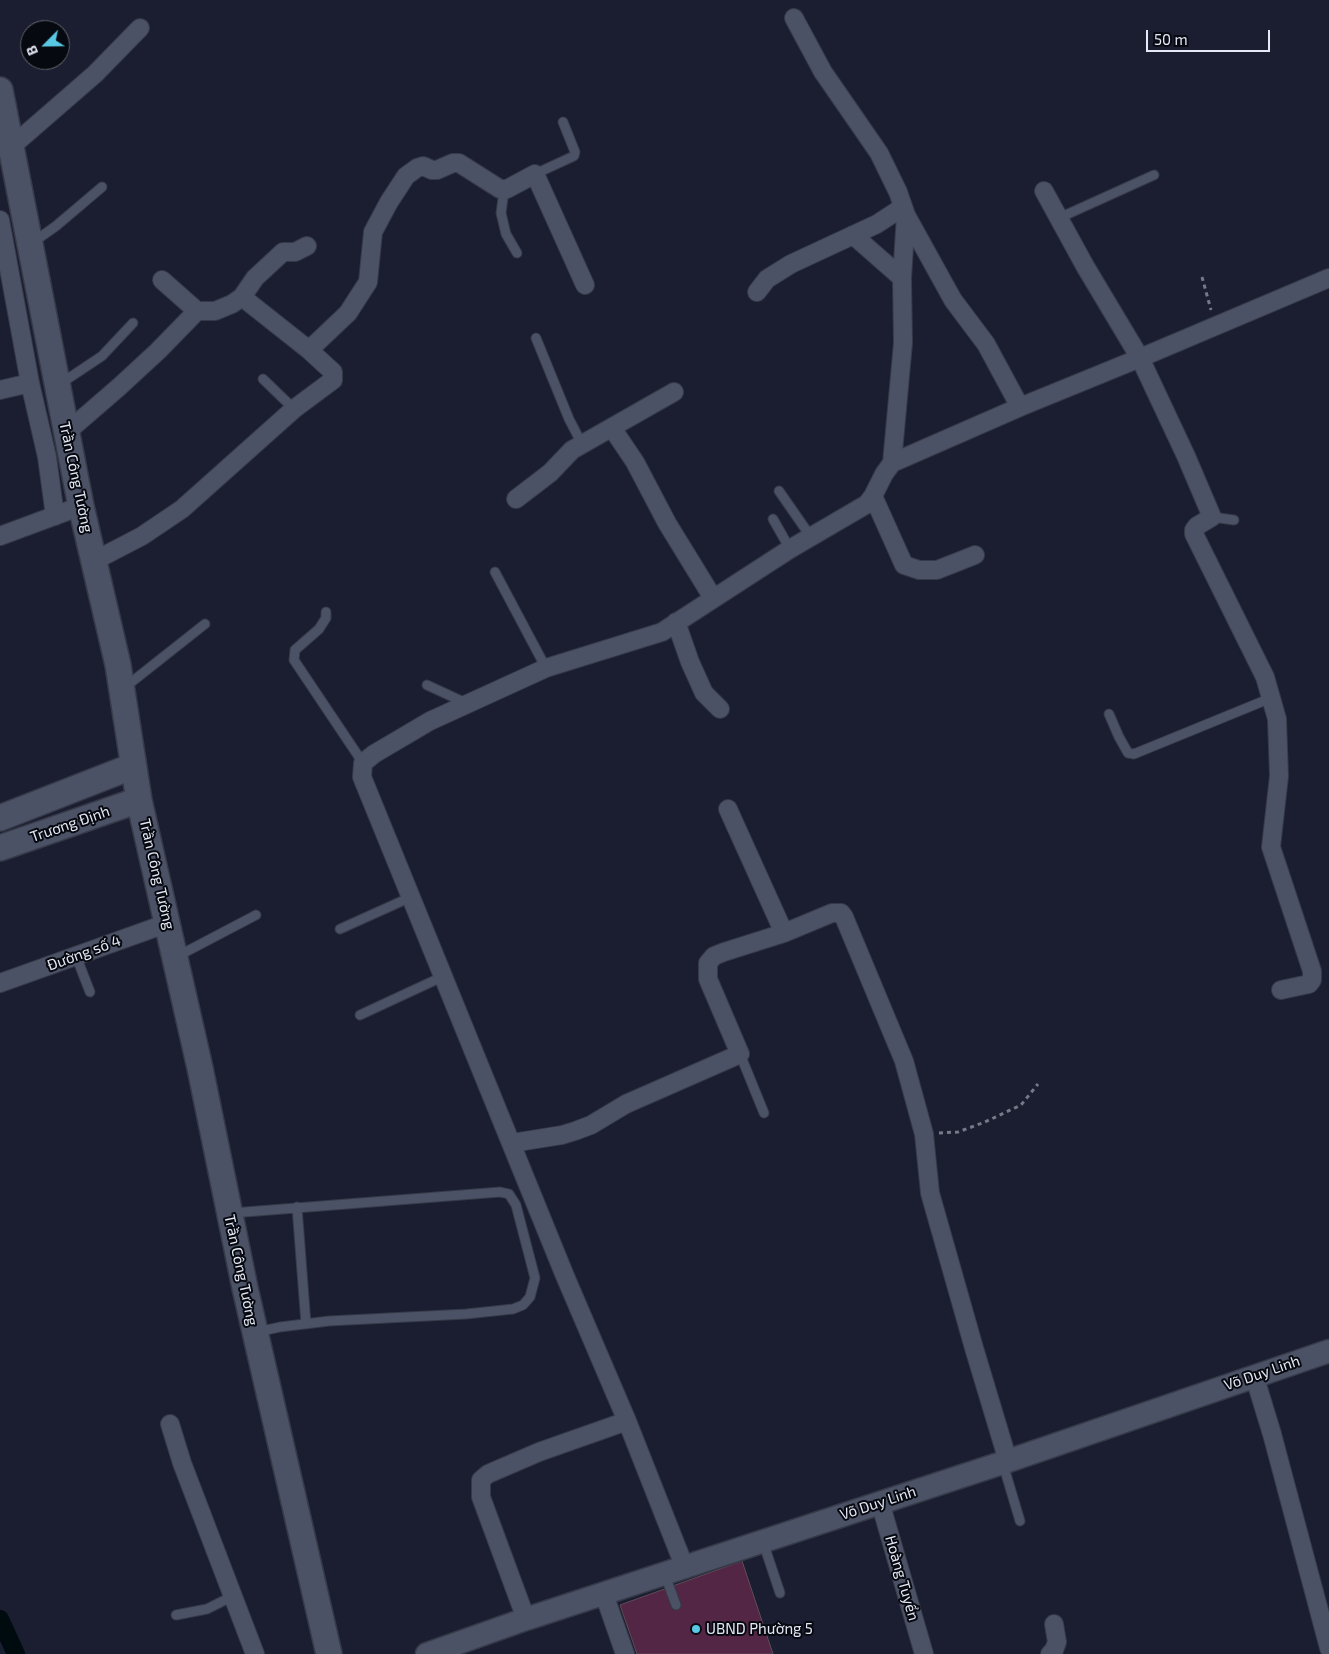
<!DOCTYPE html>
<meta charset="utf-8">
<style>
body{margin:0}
#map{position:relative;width:1329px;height:1654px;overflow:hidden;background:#1a1e30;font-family:"Exo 2",sans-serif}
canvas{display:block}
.north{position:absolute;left:20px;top:20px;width:50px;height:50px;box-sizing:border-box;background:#070910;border:1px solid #60636c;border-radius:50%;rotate:247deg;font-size:14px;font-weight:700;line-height:20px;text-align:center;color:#e5e9f5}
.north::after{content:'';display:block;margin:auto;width:18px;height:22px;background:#59c8e4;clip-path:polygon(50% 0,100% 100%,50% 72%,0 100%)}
.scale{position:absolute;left:1146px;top:30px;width:124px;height:22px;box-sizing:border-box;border:2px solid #e5e9f5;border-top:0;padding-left:6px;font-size:15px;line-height:18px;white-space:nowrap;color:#e5e9f5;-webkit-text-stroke:4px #070910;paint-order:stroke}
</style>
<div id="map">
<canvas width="1329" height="1654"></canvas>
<div class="north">B</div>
<div class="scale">50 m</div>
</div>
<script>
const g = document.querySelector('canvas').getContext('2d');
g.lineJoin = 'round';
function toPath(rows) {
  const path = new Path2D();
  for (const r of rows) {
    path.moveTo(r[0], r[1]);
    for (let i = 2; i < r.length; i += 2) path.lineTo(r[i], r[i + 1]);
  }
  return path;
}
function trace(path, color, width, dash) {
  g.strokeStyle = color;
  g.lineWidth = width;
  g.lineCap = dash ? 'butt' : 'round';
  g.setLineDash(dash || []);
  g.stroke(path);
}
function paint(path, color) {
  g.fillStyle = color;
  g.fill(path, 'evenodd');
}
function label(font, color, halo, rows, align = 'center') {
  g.font = font + ' "Exo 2",sans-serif';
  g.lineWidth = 4;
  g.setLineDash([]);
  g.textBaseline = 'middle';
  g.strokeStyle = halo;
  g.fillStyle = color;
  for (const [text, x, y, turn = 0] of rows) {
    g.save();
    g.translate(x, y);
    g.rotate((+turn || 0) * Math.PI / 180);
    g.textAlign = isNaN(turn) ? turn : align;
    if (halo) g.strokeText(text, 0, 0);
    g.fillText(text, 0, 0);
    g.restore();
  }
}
const canal = toPath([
 [0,1619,16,1654]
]);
const building = toPath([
 [742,1561,773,1654,637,1654,620,1605,742,1561]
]);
const path = toPath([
 [1202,277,1211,310],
 [939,1133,958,1132,985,1122,1021,1105,1038,1084]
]);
const service = toPath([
 [535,174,574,156,575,152,563,122],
 [507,189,503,198,501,213,506,234,517,253],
 [1059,218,1154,175],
 [32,243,56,226,102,187],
 [536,338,569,419,582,444],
 [263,379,294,409],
 [60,384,102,356,133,323],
 [779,491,811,537],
 [1212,517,1234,520],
 [773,519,790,549],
 [495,572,546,668],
 [326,612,326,618,319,629,295,650,294,660,363,763],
 [427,685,468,704],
 [124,688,205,624],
 [1109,714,1119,737,1128,753,1134,754,1271,698],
 [340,929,411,897],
 [76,956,90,992],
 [176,957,256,915],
 [360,1015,444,976],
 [740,1054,764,1113],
 [297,1207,306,1324],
 [232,1213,500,1192,509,1194,516,1205,535,1278,530,1297,523,1305,513,1309,466,1314,329,1321,280,1327,257,1332],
 [1003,1464,1020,1521],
 [763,1542,780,1593],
 [665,1575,676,1605],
 [176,1615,207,1609,233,1596]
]);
const minor = toPath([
 [794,18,823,72,879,153,898,192,906,215,902,278,903,343,892,463],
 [11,147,95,74,140,28],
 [1044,191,1085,266,1140,358,1186,456,1212,517,1197,526,1194,530,1194,534,1265,677,1277,719,1279,776,1271,847,1312,971,1312,980,1309,984,1281,990],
 [906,215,953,300,986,344,1020,407],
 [0,220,30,383,47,457,55,516],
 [853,235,902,278],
 [757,292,767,279,791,264,877,224,903,207],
 [242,297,255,278,283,252,295,252,307,246],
 [309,350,348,313,368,282,373,232,389,202,406,176,417,168,423,166,432,170,437,170,453,163,459,163,500,189,507,189,535,174,585,285],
 [0,390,30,383],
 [612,428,635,462,667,523,713,598],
 [67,432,119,387,158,351,197,311],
 [873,496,904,565,919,570,937,570,975,555],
 [516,499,550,473,572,450,674,392],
 [0,536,81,506],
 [94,561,142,536,182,509,294,409,333,380,333,372,309,350,242,297,232,304,215,311,197,311,162,280],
 [676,622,690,662,704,693,720,709],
 [728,809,784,933],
 [0,983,168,923],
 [512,1143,562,1135,575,1131,591,1125,626,1104,740,1054,708,979,708,963,714,956,724,952,784,933,832,913,841,913,844,917,904,1061,924,1134,930,1193,974,1348,1008,1461],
 [1254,1375,1272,1434,1329,1648],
 [170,1424,182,1463,255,1654],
 [880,1502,924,1654],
 [685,1568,627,1421,565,1276,362,777,363,763,374,754,430,721,546,668,662,632,790,549,867,504,873,496,884,474,892,463,1020,407,1140,358,1329,278],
 [604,1594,625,1654],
 [526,1619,481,1497,481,1480,488,1474,539,1452,627,1421],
 [1050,1654,1054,1650,1057,1642,1054,1624]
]);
const tertiary = toPath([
 [427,1654,526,1619,1008,1461,1329,1351]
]);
const secondary = toPath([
 [0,90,81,506,118,665,139,800,200,1068,245,1288,329,1654],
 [0,818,133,766],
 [0,848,139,800]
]);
const markers = [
 [696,1629,5,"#59c8e4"]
];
const streetNames = [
 ["Trần Công Tường",76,477,78],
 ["Trương Định",70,824,-19],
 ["Trần Công Tường",157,874,77],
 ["Đường số 4",84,953,-20],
 ["Trần Công Tường",241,1270,78],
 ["Võ Duy Linh",1262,1373,-19],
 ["Võ Duy Linh",878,1503,-18],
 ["Hoàng Tuyển",902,1578,74]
];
const poiNames = [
 ["UBND Phường 5",706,1629]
];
trace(canal, '#000b0f', 18);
paint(building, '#532645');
trace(building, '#5f4b58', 1);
trace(service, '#363a48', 11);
trace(minor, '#363a48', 20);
trace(tertiary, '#363a48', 25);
trace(secondary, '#363a48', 28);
trace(path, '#757988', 3, [4, 4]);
trace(service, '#4c5266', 9);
trace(minor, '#4c5266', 18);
trace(tertiary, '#4c5266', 22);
trace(secondary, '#4c5266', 25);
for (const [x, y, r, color] of markers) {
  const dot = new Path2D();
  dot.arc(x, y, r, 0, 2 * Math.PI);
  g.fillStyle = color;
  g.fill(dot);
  trace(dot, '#070910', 2);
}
label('15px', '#e5e9f5', '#070910', streetNames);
label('15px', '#e5e9f5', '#070910', poiNames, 'left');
</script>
